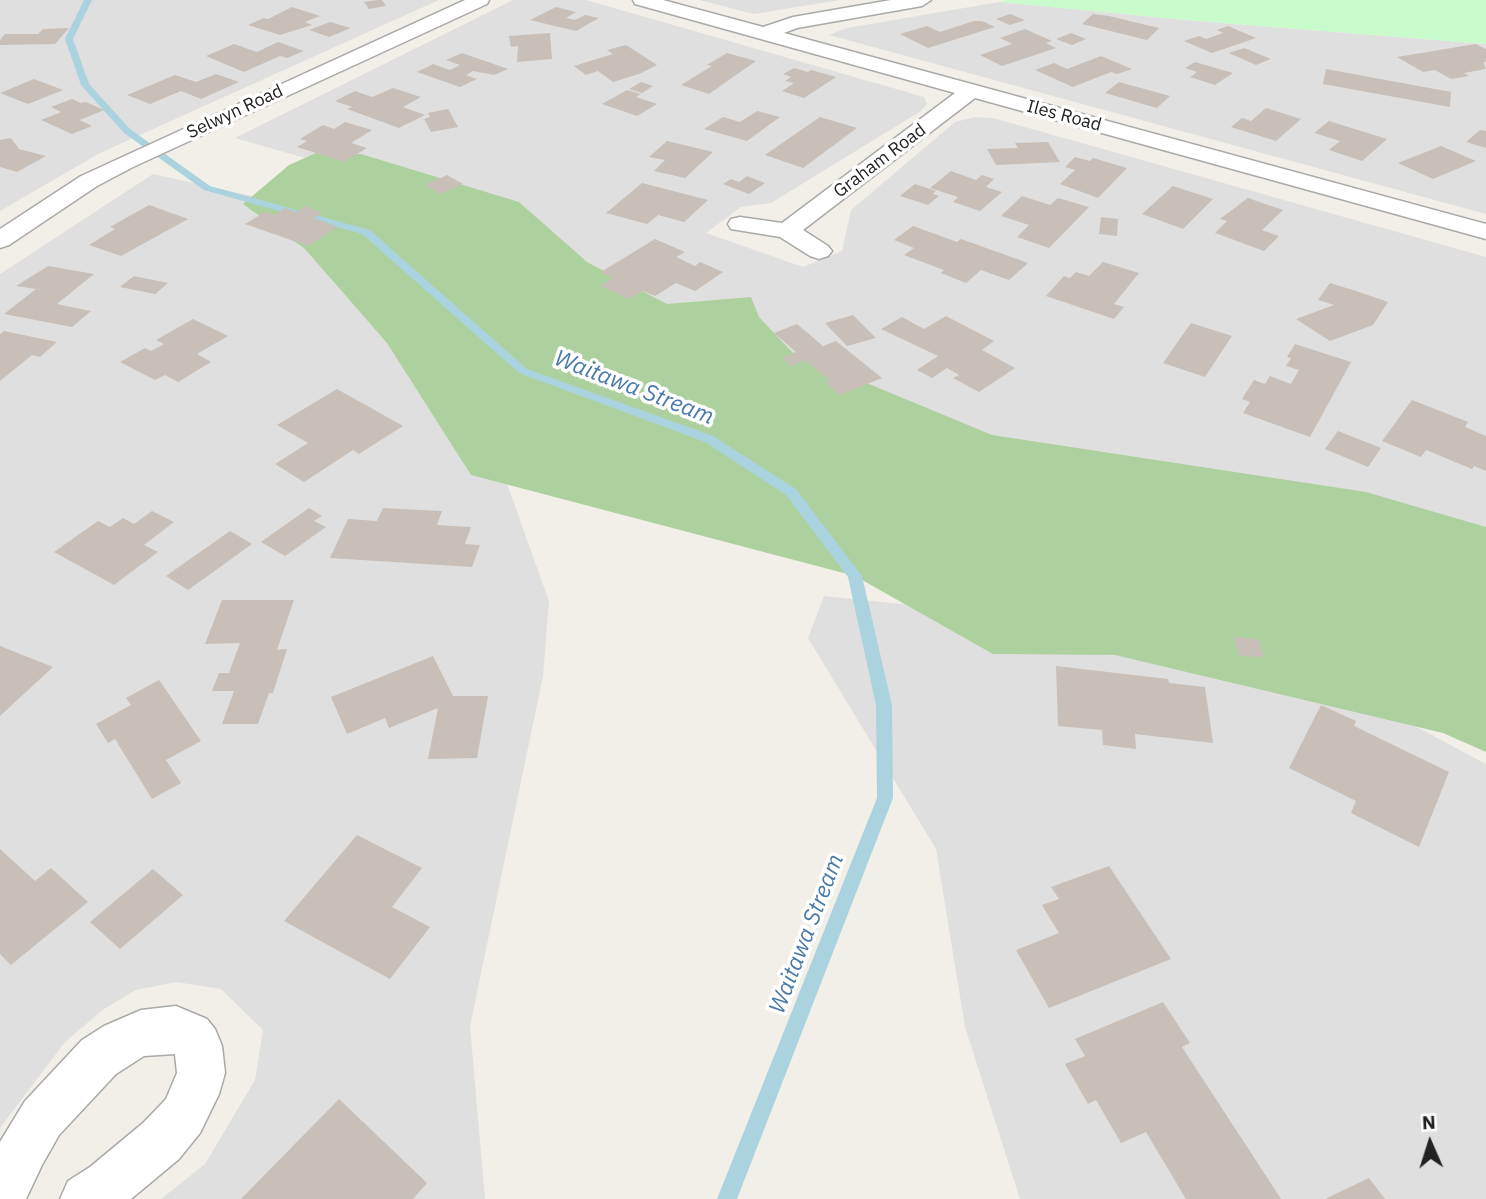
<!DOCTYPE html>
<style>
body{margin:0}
#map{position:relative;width:1486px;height:1199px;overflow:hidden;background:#f2efe9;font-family:"IBM Plex Sans",sans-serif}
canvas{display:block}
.north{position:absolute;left:1395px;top:1108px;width:70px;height:70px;-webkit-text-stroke:5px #fff;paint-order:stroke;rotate:357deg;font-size:19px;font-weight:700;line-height:28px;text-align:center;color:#222}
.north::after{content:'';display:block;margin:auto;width:24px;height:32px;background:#222;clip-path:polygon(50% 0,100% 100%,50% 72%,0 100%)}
</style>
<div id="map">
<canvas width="1486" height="1199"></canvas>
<div class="north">N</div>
</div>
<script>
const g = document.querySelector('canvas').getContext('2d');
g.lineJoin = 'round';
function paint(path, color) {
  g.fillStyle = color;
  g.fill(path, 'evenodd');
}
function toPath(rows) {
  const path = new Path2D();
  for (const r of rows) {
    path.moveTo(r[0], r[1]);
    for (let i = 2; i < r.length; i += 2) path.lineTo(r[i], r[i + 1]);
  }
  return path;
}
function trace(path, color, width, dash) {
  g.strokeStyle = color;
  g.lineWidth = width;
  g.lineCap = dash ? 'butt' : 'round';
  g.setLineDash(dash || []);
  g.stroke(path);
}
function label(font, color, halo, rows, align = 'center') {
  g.font = font + ' "IBM Plex Sans",sans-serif';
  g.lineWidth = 7;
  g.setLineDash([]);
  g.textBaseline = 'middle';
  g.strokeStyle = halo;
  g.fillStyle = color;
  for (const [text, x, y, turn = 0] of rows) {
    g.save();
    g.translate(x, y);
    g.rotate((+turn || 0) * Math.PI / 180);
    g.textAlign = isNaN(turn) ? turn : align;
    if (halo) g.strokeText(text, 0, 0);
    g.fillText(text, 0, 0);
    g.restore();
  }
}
const residential = toPath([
 [0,0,439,0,100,153,0,211],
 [513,0,586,0,924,97,927,104,921,111,771,203,741,207,706,233,803,267,842,251,851,210,955,122,975,117,993,118,1486,257,1486,540,934,431,588,279,463,203,235,138],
 [699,0,840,0,754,14],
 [999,2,1197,21,1486,44,1486,214,829,35,847,28],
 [153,174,373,223,501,467,549,601,543,676,470,1026,485,1199,161,1199,205,1164,255,1080,263,1030,221,989,176,982,136,990,104,1009,65,1042,0,1128,0,274],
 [824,596,940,608,1366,700,1486,764,1486,1199,1020,1199,965,1027,936,849,808,638]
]);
const forest = toPath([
 [316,153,361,154,519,202,587,262,667,304,751,297,759,317,792,352,992,435,1366,492,1486,527,1486,752,1443,733,1115,655,993,654,855,576,471,475,387,343,305,249,243,204,289,165]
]);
const park = toPath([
 [1009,0,1486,0,1486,44,1197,21,999,2]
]);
const stream = toPath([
 [84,0,92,0,73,39,89,84,130,129,210,186,370,230,527,369,713,436,796,489,862,576,892,705,893,798,737,1199,717,1199,877,798,876,705,848,577,786,495,705,442,519,373,362,234,204,190,124,133,81,85,65,39,84,0]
]);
const building = toPath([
 [377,0,382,0,386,6,369,9,364,2],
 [292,7,320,16,305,22,312,25,280,35,248,25,264,18,268,19],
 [556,7,576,12,566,18,575,20,585,15,599,18,576,31,530,20],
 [1010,14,1025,20,1010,25,996,19],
 [1093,14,1109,16,1159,28,1147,40,1082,24],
 [974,21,982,21,995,27,928,48,900,34,927,26,940,32],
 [330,22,351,28,329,37,309,30],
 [1228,26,1256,38,1212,53,1184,41,1199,36,1206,39,1223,33,1217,30],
 [69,28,55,44,0,45,0,40,5,34,38,34,43,29],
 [1025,29,1052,41,1046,43,1056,48,1002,66,980,55,1012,44,1000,38],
 [550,33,552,59,517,62,518,46,511,47,509,36],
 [1071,33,1086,39,1072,45,1056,39],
 [278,42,304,51,287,58,280,56,244,72,206,56,234,44,257,52],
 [1476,44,1486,49,1486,62,1483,62,1486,69,1464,73,1469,76,1451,79,1435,70,1423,72,1397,57],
 [626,45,657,65,639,74,613,82,598,71,586,75,574,66,613,54,607,50],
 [1244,48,1271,59,1256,65,1229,53],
 [462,53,508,69,494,75,473,71,466,75,477,79,460,87,417,72,433,64,450,70,460,65,446,60],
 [727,53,756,61,709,94,681,85,712,66,707,65],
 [1101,56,1132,69,1117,74,1111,72,1073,87,1035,70,1054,63,1067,69],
 [1195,62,1233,73,1215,85,1190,77,1197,72,1185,68],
 [794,68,808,72,811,70,836,77,804,98,782,91,794,83,785,81,791,77,783,74],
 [1326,69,1451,92,1450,107,1323,84],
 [216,74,239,82,201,99,181,91,150,104,127,95,175,75,196,82],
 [34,79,63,90,28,104,0,93],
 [641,82,653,86,642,93,629,89],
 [1119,82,1170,96,1157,108,1105,93],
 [393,88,421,97,403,107,425,115,399,128,347,109,352,107,335,101,355,91,372,97],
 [627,90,641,94,636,97,657,104,637,116,602,104],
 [72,99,81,103,86,102,104,110,80,120,92,126,72,134,41,120,61,112,51,107],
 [1266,108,1301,119,1276,141,1231,127,1242,118,1251,121],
 [448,109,458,127,431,132,424,119,430,117,428,113],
 [757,111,780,117,747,141,704,129,723,117,740,122],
 [820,117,857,128,803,168,765,155],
 [1329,121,1387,139,1362,161,1329,150,1340,141,1314,133],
 [345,122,372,130,351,143,367,148,344,162,297,147,307,141,300,139,323,125,334,129],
 [1480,130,1486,131,1486,148,1466,142],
 [11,138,19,149,46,156,17,172,0,167,0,140],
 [667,141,713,152,685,178,654,171,665,160,649,157],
 [1048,142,1060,162,996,165,987,149,1018,148,1015,143],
 [1441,146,1476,161,1433,179,1398,163],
 [1075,157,1090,161,1093,158,1127,168,1098,198,1060,184,1075,170,1065,167],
 [951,171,976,180,982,175,994,179,986,187,1002,192,980,211,953,202,958,197,930,188],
 [447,175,463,184,441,194,425,185],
 [747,176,765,183,749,194,723,184,731,179,739,182],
 [642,183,708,200,684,222,658,215,647,224,606,213],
 [915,184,936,191,933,194,939,196,928,205,900,196],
 [1173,186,1213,199,1183,229,1142,214],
 [1022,196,1050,205,1058,198,1089,207,1049,248,1017,237,1029,225,1001,216],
 [1248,198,1283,210,1262,230,1279,236,1264,251,1215,233,1227,221,1220,219],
 [149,205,188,219,121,256,89,245,115,229,110,227],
 [305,206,323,213,314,218,338,227,308,246,245,224,265,212,274,215,285,208,296,212],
 [1101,217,1118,219,1117,236,1099,234],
 [913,226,957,242,961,239,1028,263,1009,280,981,270,966,283,941,273,944,270,904,255,914,248,894,240],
 [655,239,685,252,676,257,695,266,700,262,723,272,695,291,676,283,655,296,643,291,629,299,600,286,613,278,601,272],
 [1103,262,1139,273,1114,304,1124,307,1114,319,1046,296,1064,276,1070,278,1076,272,1089,276],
 [48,266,94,274,57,304,91,311,72,327,4,314,36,289,16,286],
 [134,276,168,283,155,294,120,287],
 [1330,283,1353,290,1388,302,1373,325,1330,341,1296,319,1334,305,1318,300],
 [853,315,876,338,847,346,825,323],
 [946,316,994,341,982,350,1015,368,979,392,953,378,959,375,947,368,932,378,917,370,938,356,881,329,902,317,924,329],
 [193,319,228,336,197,354,211,362,178,382,165,375,155,380,120,362,145,348,151,351,164,344,156,340],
 [1191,323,1232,336,1205,377,1163,363],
 [797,324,823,346,836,341,882,378,840,395,825,382,829,380,805,360,791,366,782,358,796,352,774,333],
 [4,331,57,342,40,357,32,355,0,381,0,334],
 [1295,344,1351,362,1310,437,1243,413,1250,402,1242,399,1254,380,1265,384,1270,376,1291,384,1299,370,1286,366,1291,358,1287,357],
 [337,389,403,426,359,454,353,450,304,482,275,464,308,443,277,425],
 [1412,400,1468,422,1465,427,1486,436,1486,471,1474,466,1472,469,1426,450,1421,457,1382,441],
 [1338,431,1381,448,1368,467,1325,449],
 [309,508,322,516,314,521,326,527,285,556,261,542],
 [383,508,442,511,437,525,471,527,465,544,480,545,472,567,330,558,348,519,377,521],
 [152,511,174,522,144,545,158,552,114,585,54,552,98,521,110,527,123,518,134,524],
 [230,531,252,544,188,590,166,576],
 [222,600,294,600,277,650,287,649,273,693,269,693,258,724,222,724,234,691,212,691,219,673,229,673,240,643,205,644],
 [1234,637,1258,639,1264,657,1239,656],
 [0,646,53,667,0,716],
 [433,656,453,696,488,696,477,758,428,759,438,708,389,728,385,718,347,734,331,697],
 [1056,666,1168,679,1169,683,1205,687,1213,743,1135,734,1136,749,1103,745,1102,730,1058,726],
 [159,680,201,741,166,760,181,783,152,799,115,739,108,743,96,724,131,705,126,698],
 [1321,705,1356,721,1354,726,1449,772,1419,847,1351,813,1356,801,1289,768],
 [357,835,422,868,392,907,430,927,390,979,284,921],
 [0,849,35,881,51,868,88,902,11,965,0,954],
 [1109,866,1171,959,1049,1008,1016,950,1059,933,1042,905,1059,899,1051,887],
 [153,869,183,895,120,949,90,922],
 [1163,1002,1190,1043,1182,1047,1281,1199,1186,1199,1146,1132,1121,1143,1096,1100,1088,1104,1065,1064,1085,1056,1075,1039],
 [339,1099,427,1183,413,1199,241,1199],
 [1369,1178,1385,1199,1325,1199]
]);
const street = toPath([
 [465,0,489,0,487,4,133,167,97,186,9,245,0,248,0,229,81,176,465,0],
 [633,0,663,0,763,27,793,17,891,0,931,0,922,6,797,28,784,33,1486,224,1486,239,975,98,803,230,828,246,832,251,828,256,819,259,810,256,780,237,731,229,728,224,731,219,740,217,782,223,955,93,635,4,633,0],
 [176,1006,207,1019,215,1029,222,1046,225,1073,219,1094,200,1133,179,1159,131,1199,60,1199,68,1181,90,1167,143,1123,166,1099,177,1073,175,1054,144,1056,116,1074,59,1135,42,1165,26,1199,0,1199,0,1142,25,1101,82,1040,104,1026,141,1010,176,1006]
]);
const farStreetnames = [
 ["Selwyn Road",235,112,-25],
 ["Iles Road",1064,116,15],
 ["Graham Road",880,161,-37]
];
const waterNames = [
 ["Waitawa Stream",634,388,21],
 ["Waitawa Stream",807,934,-69]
];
paint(residential, '#e0dfdf');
paint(forest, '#add19e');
paint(park, '#c8facc');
paint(stream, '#aad3df');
paint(building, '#c7bfb8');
trace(street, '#a9a9a9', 3);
paint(street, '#fff');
label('18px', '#222', '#fff', farStreetnames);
label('italic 23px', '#4a7aab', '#fff', waterNames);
</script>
